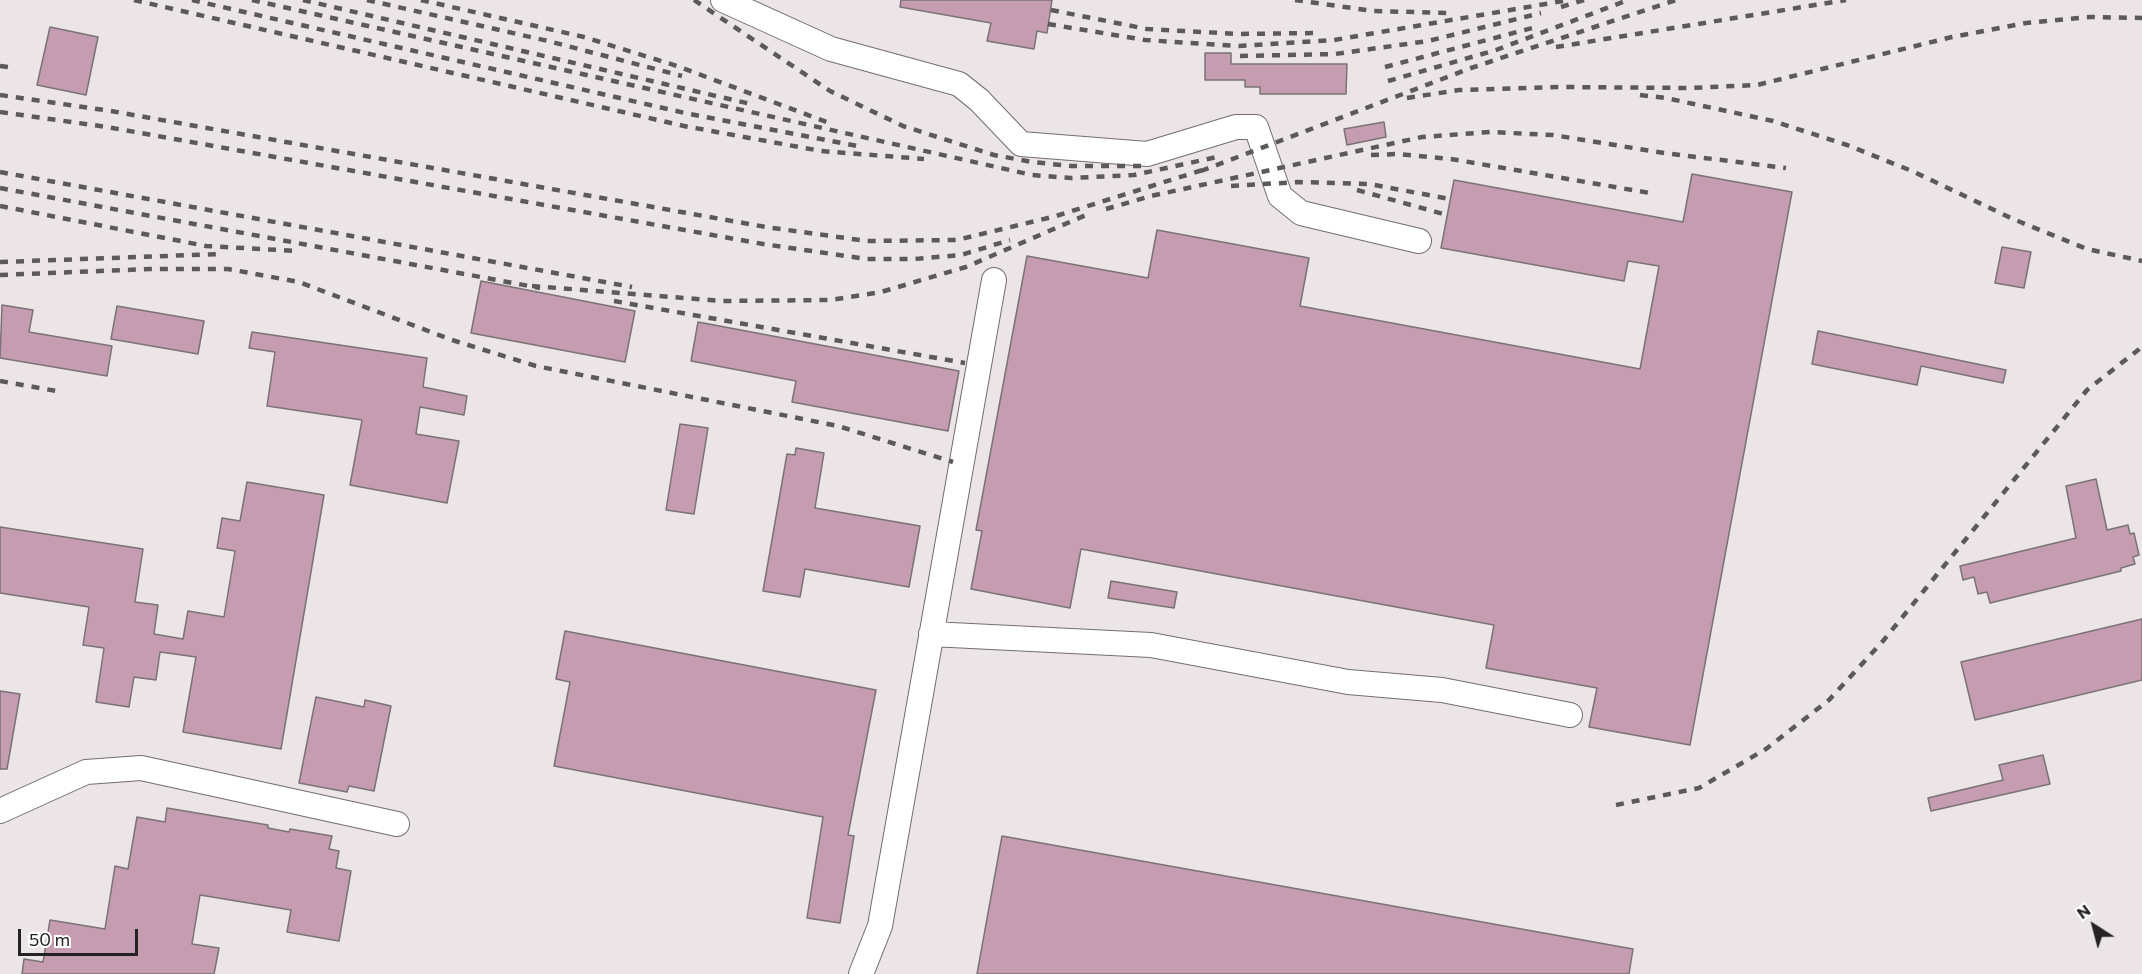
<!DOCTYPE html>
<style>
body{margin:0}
#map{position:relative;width:2142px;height:974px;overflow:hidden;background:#ece5e8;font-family:Commissioner,sans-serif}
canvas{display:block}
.north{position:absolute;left:2064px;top:896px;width:60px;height:60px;-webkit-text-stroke:4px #fff;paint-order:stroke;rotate:324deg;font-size:16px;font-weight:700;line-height:24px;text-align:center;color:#242223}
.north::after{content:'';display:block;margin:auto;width:21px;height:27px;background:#242223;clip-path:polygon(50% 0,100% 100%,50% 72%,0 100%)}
.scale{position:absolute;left:18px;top:929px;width:120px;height:27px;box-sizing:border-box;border:3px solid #242223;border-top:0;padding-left:8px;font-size:18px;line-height:21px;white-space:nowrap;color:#242223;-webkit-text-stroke:4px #fff;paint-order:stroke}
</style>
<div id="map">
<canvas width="2142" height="974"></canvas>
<div class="north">N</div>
<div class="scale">50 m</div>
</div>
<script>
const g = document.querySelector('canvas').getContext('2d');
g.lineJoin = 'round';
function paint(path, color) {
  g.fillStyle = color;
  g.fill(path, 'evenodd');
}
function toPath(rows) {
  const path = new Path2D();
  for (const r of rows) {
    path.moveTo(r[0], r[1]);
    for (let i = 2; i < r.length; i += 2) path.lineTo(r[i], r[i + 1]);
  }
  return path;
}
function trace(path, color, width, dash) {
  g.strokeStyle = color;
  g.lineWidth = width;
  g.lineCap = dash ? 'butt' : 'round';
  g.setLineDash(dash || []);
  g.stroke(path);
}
const building = toPath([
 [901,0,1052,0,1047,33,1037,31,1034,49,987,41,991,23,900,7,901,0],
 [50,27,98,37,86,95,37,85,50,27],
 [1205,53,1231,53,1231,64,1347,64,1346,94,1260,94,1260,87,1245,87,1245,80,1205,80,1205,53],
 [1384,122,1386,137,1347,145,1344,129,1384,122],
 [1692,174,1792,192,1690,745,1589,727,1597,688,1486,668,1494,625,1081,549,1070,608,971,589,982,531,976,530,1027,256,1148,278,1157,230,1309,258,1300,306,1640,369,1659,266,1628,261,1624,281,1441,248,1454,180,1683,222,1692,174],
 [2002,247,2031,252,2024,288,1995,283,2002,247],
 [481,281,635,311,625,362,471,333,481,281],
 [2,305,33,310,29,332,112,346,107,376,0,358,2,305],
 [117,306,204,321,198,354,111,339,117,306],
 [698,322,959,371,948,431,792,402,796,381,691,361,698,322],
 [1818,331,2006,370,2003,383,1921,366,1917,385,1812,364,1818,331],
 [252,332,427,358,423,387,467,396,464,415,420,407,416,434,459,441,447,503,350,485,362,420,267,406,275,352,249,348,252,332],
 [680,424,708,428,694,514,666,510,680,424],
 [796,448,824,453,815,508,920,526,909,587,805,569,800,597,763,591,787,454,795,455,796,448],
 [2096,479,2107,530,2128,525,2130,534,2134,533,2139,555,2133,557,2135,564,2121,568,2121,571,1990,603,1987,592,1978,594,1974,577,1963,580,1960,566,2076,538,2066,486,2096,479],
 [247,482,324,495,281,749,183,732,196,657,160,652,156,680,134,677,129,707,96,702,104,648,83,645,89,607,0,593,0,527,143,549,135,602,158,605,154,634,183,639,188,611,224,617,235,551,217,548,222,518,240,521,247,482],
 [1111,581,1177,592,1174,608,1108,598,1111,581],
 [2142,619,2142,680,1975,720,1961,662,2142,619],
 [565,631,876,690,848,835,854,836,840,923,807,918,823,817,554,766,570,682,556,679,565,631],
 [0,691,20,694,7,769,0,769,0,691],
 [316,697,364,707,365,700,391,706,374,791,349,786,347,792,299,783,316,697],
 [2043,755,2050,784,1931,811,1928,798,2003,780,1999,765,2043,755],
 [167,808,268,825,268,828,289,832,290,829,332,836,329,849,339,851,336,868,351,871,339,941,287,932,291,910,200,895,192,944,219,948,214,974,22,974,24,959,43,962,50,920,105,929,115,866,128,869,137,817,165,822,167,808],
 [1002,836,1633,949,1629,974,977,974,1002,836]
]);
const minor = toPath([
 [723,0,831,49,959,84,979,100,1021,144,1147,154,1236,127,1256,127,1280,196,1301,213,1419,241],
 [931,634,1151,645,1348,682,1442,690,1570,715],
 [0,811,86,772,141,768,397,824],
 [861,974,880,926,994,280]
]);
const rail = toPath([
 [134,0,684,126,821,151,924,159],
 [192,0,685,113,857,146],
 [252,0,1032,175,1071,178,1134,175,1217,157],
 [303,0,755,105],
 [367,0,548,41,682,76],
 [421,0,584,37,677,66,832,124],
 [694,0,830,91,903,126,994,155,1032,162,1071,166,1141,166],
 [1295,0,1373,11,1450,13],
 [1561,7,1584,0],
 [1051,10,1147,29,1239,34,1315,33],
 [1048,24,1145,40,1239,46,1334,40,1569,0],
 [1556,47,1846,0],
 [1240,56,1335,54,1428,41,1541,13],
 [0,66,8,67],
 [1385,67,1536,27],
 [1388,81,1496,50,1628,0],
 [0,95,111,111,766,227,867,241,957,240,1056,216,1209,168],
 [1640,95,1666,98,1773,121,1847,145,1912,171,2013,219,2087,249,2142,261],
 [1407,98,1459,90,1558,87,1689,88,1757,85,1952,37,2026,23,2090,17,2142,18],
 [0,112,107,127,763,244,867,259,914,259,961,255,1010,240],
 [1371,155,1398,154,1451,159,1650,193],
 [1201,171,1471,68,1676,0],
 [0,172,632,287],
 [1231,186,1298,182,1369,184,1450,199],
 [0,188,540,288],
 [1357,190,1447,215],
 [0,206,206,246,297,251],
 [1106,209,1151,196,1422,137,1490,132,1553,135,1664,153,1786,168],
 [0,262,220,254],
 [0,275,150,269,228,269,299,282,452,340,536,366,838,426,953,462],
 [532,286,723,301,830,300,881,292,966,267,1086,215],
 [614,301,965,363],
 [0,381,62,392],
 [1616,805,1699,788,1766,749,1829,700,1883,641,2087,390,2142,347]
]);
paint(building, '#c69cb1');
trace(building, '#797376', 1.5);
trace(minor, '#736d70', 26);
trace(minor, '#fff', 24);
trace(rail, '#5c595b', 4.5, [8, 8]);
</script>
